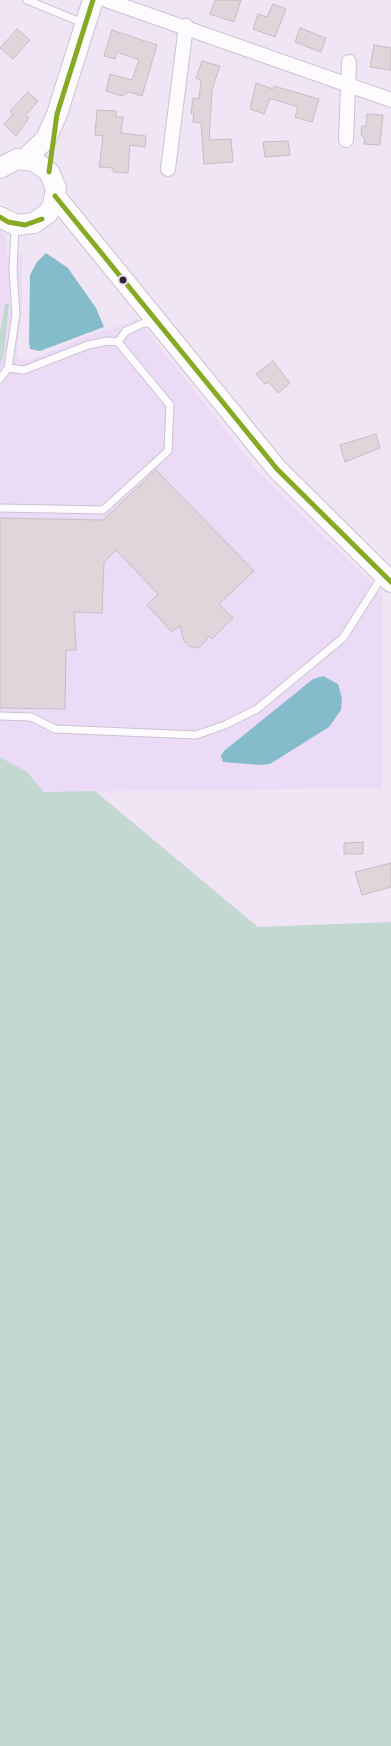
<!DOCTYPE html>
<style>
body{margin:0}
canvas{display:block;background:#efe5f5}
</style>
<canvas width="391" height="1746"></canvas>
<script>
const g = document.querySelector('canvas').getContext('2d');
g.lineJoin = 'round';
function paint(path, color) {
  g.fillStyle = color;
  g.fill(path, 'evenodd');
}
function toPath(rows) {
  const path = new Path2D();
  for (const r of rows) {
    path.moveTo(r[0], r[1]);
    for (let i = 2; i < r.length; i += 2) path.lineTo(r[i], r[i + 1]);
  }
  return path;
}
function trace(path, color, width, dash) {
  g.strokeStyle = color;
  g.lineWidth = width;
  g.lineCap = dash ? 'butt' : 'round';
  g.setLineDash(dash || []);
  g.stroke(path);
}
const built = toPath([
 [0,225,6,239,7,254,22,254,22,308,17,353,19,359,30,360,88,335,124,325,137,318,257,470,382,593,382,788,44,792,27,772,0,757]
]);
const green = toPath([
 [9,303,4,354,0,365,0,333,5,304],
 [0,757,27,772,44,792,95,791,258,927,391,922,391,1746,0,1746]
]);
const water = toPath([
 [46,253,68,268,96,308,104,327,40,351,30,349,29,342,30,275,37,262],
 [323,676,338,684,342,698,341,710,329,727,270,764,261,765,223,762,221,756,224,751,313,679]
]);
const building = toPath([
 [215,0,241,0,234,22,210,14,215,0],
 [273,4,286,9,275,37,253,29,258,14,267,17,273,4],
 [300,28,326,38,321,52,295,42,300,28],
 [17,29,30,40,13,59,0,48,17,29],
 [112,30,157,45,142,96,129,92,122,96,106,91,110,74,132,80,139,60,117,52,115,59,104,56,112,30],
 [374,45,391,48,391,70,370,67,374,45],
 [202,61,220,66,212,90,209,140,231,139,233,162,204,164,201,123,193,122,194,114,191,114,193,98,199,99,201,80,196,78,202,61],
 [256,83,273,89,274,86,319,99,312,122,295,117,298,107,276,100,270,99,264,114,250,109,256,83],
 [28,92,38,101,26,115,29,118,16,136,4,124,13,114,10,111,28,92],
 [97,110,116,111,116,117,123,117,121,133,146,136,145,147,130,145,128,173,113,172,113,168,99,167,103,136,95,135,97,110],
 [367,114,383,115,380,145,364,144,365,139,361,135,362,126,366,126,367,114],
 [288,141,290,155,265,157,263,142,288,141],
 [273,361,290,383,278,393,269,382,265,384,256,374,273,361],
 [376,434,380,448,345,462,340,445,376,434],
 [156,470,254,571,219,604,233,618,212,639,209,636,201,646,196,648,189,646,184,641,180,625,172,632,147,605,158,594,116,550,104,562,102,613,74,612,76,650,66,650,65,709,0,708,0,518,103,520,156,470],
 [363,842,363,854,344,854,344,843,363,842],
 [391,863,391,887,362,895,355,872,391,863]
]);
const lane = toPath([
 [27,0,83,23],
 [118,342,126,331,144,323,153,323],
 [0,379,8,368,16,314,13,271,15,227],
 [0,508,103,510,168,451,170,405,118,342,108,341,88,345,24,370,8,368],
 [0,716,31,717,55,729,196,735,225,725,257,709,343,638,383,575]
]);
const street = toPath([
 [106,0,391,100],
 [346,140,349,62],
 [168,169,186,26]
]);
const secondary = toPath([
 [25,159,46,139,57,114,93,0],
 [0,168,17,159,34,161,49,172,56,188,53,205,48,213,34,223,16,225,0,217],
 [55,196,277,469,391,582]
]);
const bus1 = toPath([
 [49,172,57,114,93,0],
 [55,196,277,469,391,582],
 [0,217,8,222,25,225,42,219]
]);
const markers = [
 [123,280,4.5,"#2f2833"]
];
paint(built, '#ebdbf6');
paint(green, '#c2d8d1');
paint(water, '#85bccc');
paint(building, '#e0d5da');
trace(building, '#c8bdc2', 1);
trace(lane, '#ccc4d0', 9);
trace(street, '#ccc4d0', 16);
trace(secondary, '#ccc4d0', 22);
trace(lane, '#fdfbfe', 7);
trace(street, '#fdfbfe', 14);
trace(secondary, '#fdfbfe', 20);
trace(bus1, '#86aa22', 5);
for (const [x, y, r, color] of markers) {
  const dot = new Path2D();
  dot.arc(x, y, r, 0, 2 * Math.PI);
  g.fillStyle = color;
  g.fill(dot);
  trace(dot, '#f0dffb', 2);
}
</script>
